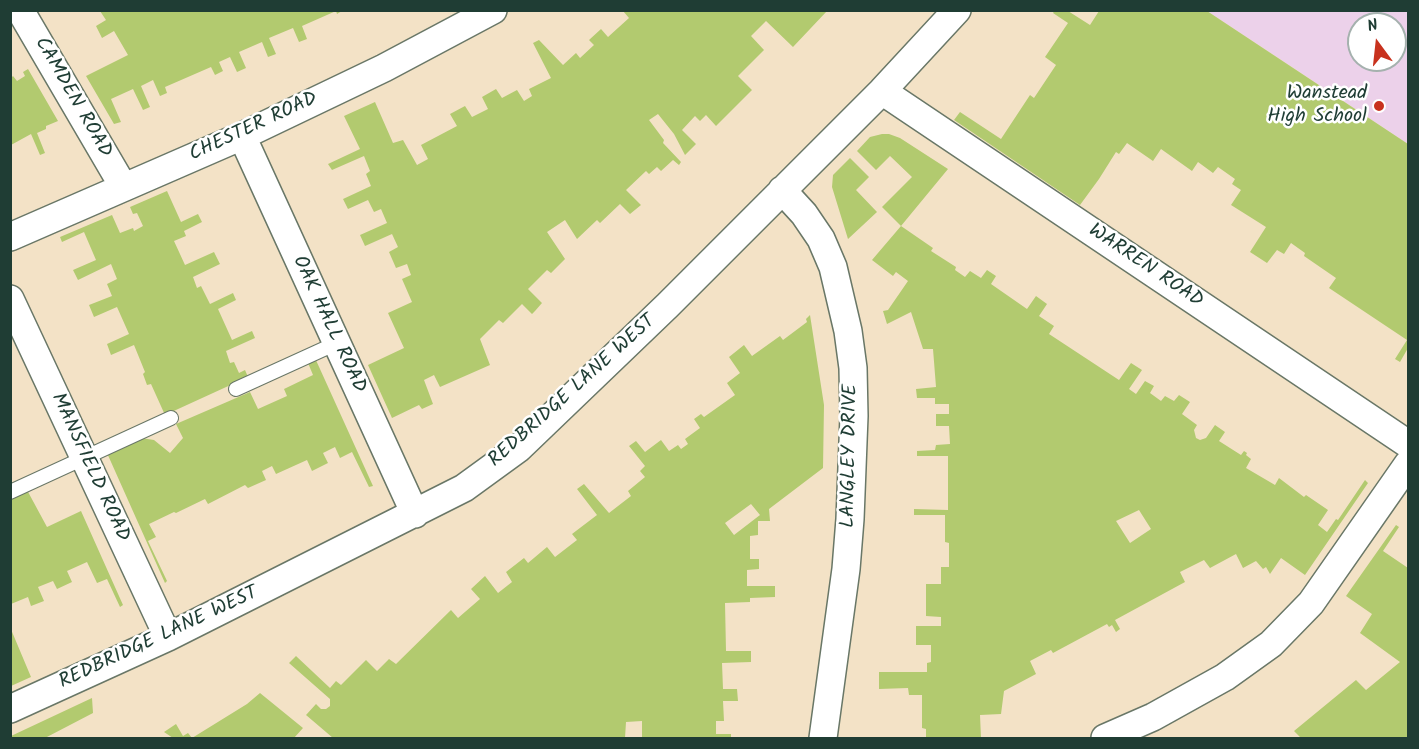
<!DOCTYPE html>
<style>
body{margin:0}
#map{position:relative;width:1419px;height:749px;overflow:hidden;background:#f3e2c6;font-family:Kalam,sans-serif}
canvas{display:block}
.frame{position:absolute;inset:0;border:12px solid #1f3d34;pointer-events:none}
.north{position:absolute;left:1347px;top:12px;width:60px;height:60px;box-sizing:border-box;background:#fff;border:2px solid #a5b1ae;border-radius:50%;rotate:345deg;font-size:16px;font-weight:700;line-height:24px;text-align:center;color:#1f3d34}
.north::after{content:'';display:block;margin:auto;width:21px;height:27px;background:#c8321e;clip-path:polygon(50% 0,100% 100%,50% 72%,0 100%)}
</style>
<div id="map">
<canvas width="1419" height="749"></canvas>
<div class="frame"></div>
<div class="north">N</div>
</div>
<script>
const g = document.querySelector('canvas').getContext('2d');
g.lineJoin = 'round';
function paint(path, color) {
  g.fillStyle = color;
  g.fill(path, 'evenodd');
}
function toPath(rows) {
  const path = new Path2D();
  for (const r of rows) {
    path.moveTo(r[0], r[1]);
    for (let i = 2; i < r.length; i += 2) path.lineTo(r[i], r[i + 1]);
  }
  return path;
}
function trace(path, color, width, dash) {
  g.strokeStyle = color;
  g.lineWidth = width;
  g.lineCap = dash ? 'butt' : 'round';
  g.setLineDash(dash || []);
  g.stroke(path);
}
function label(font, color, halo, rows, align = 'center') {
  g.font = font + ' Kalam,sans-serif';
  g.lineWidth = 5;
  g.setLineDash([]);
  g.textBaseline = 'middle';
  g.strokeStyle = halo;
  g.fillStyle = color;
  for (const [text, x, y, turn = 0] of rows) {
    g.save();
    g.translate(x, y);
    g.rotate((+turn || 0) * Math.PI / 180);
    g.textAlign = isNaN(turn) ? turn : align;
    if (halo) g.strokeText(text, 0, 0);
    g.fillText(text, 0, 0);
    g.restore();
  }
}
const built = toPath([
 [1207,11,1408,11,1408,144,1292,67],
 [1359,24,1395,24,1395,60,1359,60]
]);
const green = toPath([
 [1055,10,1068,11,1090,25,1099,11,1207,11,1408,144,1408,348,1400,362,1395,359,1407,340,1329,288,1336,278,1304,256,1305,253,1291,243,1284,254,1277,250,1267,263,1250,252,1266,227,1231,205,1241,190,1232,184,1235,179,1218,167,1213,173,1198,162,1192,171,1161,149,1153,161,1127,143,1119,154,1116,152,1099,179,1080,205,954,120,960,112,1001,139,1030,95,1034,98,1056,65,1045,57,1068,23,1053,13],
 [100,11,342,11,337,14,336,11,302,26,307,39,299,42,293,28,269,38,276,54,268,57,262,42,239,52,246,68,237,72,230,57,219,62,223,71,215,75,211,67,165,87,167,93,160,96,153,80,141,86,150,107,143,110,133,89,111,99,121,122,114,124,86,76,128,55,114,31,102,38,96,26,106,20],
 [623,11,827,11,793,47,766,21,751,36,764,50,738,76,752,90,716,126,706,115,700,121,695,116,682,130,696,144,685,155,674,134,658,114,649,120,664,140,663,143,681,162,679,165,673,160,661,171,657,167,649,174,646,171,626,190,641,205,630,214,620,204,600,223,597,220,577,239,565,220,547,232,565,259,551,273,547,270,528,289,542,303,535,311,532,314,522,304,503,323,499,320,480,339,490,365,440,387,434,375,424,380,433,404,422,409,419,405,392,418,368,365,404,348,388,313,412,302,402,279,411,275,407,264,396,268,389,252,398,247,392,234,365,246,360,235,387,223,381,209,374,212,368,200,348,209,343,199,371,186,366,174,370,171,364,156,332,170,328,164,360,149,344,116,375,102,393,143,403,140,417,165,428,159,421,145,457,126,450,114,465,106,472,117,488,109,482,97,496,89,502,98,517,90,524,101,532,96,529,89,551,78,533,43,539,40,563,65,576,53,580,58,594,45,589,40,601,29,608,37,629,18],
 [28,69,58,121,46,126,46,129,37,133,45,153,40,155,31,134,11,145,11,78,13,76,17,81,25,76,23,72],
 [882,134,889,134,900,138,948,169,901,226,933,248,931,251,956,267,955,270,965,277,970,271,981,278,987,270,996,276,991,284,1027,309,1036,296,1047,304,1039,316,1054,326,1049,334,1119,380,1131,363,1142,370,1129,389,1136,394,1145,381,1154,386,1150,393,1161,401,1165,396,1174,401,1179,395,1190,402,1182,414,1197,425,1194,430,1196,438,1200,440,1206,438,1215,425,1225,432,1219,441,1241,455,1244,451,1247,453,1246,455,1251,459,1246,468,1275,485,1279,478,1304,497,1306,495,1328,510,1318,525,1327,532,1336,519,1338,520,1365,480,1368,483,1305,575,1281,558,1270,574,1266,567,1263,569,1256,561,1243,568,1236,554,1210,568,1204,560,1180,572,1185,582,1115,620,1120,629,1116,632,1112,625,1109,627,1107,624,1053,653,1051,650,1030,661,1036,674,1004,691,1001,714,980,715,981,738,926,738,926,729,922,728,922,695,909,695,908,688,879,689,879,672,927,672,927,663,931,662,931,645,916,645,916,626,941,626,941,617,926,616,926,584,941,584,941,567,949,567,949,543,945,542,945,515,914,515,914,509,948,510,948,456,917,456,917,451,935,450,936,445,950,444,949,426,936,426,936,414,949,414,949,404,935,404,935,398,917,398,916,389,936,387,933,349,923,349,911,312,887,324,883,311,888,310,908,281,896,272,893,276,872,260,901,226,882,207,912,177,890,156,876,170,857,151,870,137],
 [1139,510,1151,529,1130,543,1116,521],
 [850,158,869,177,856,190,877,212,848,239,832,187,833,175],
 [167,191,181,222,198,214,202,222,184,231,186,236,174,241,185,265,214,252,220,264,193,277,197,288,201,286,210,304,233,293,236,300,218,309,232,340,252,331,255,338,226,351,230,363,234,362,239,373,245,370,248,377,165,415,151,384,147,385,143,374,145,372,134,345,111,355,107,344,129,334,117,307,94,317,89,305,112,296,107,284,117,279,111,264,78,280,73,270,96,260,84,232,62,242,60,237,112,215,120,233,133,228,134,231,143,226,137,213,133,214,130,207],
 [810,315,824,405,823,468,769,509,770,521,758,521,758,535,750,536,750,559,759,559,759,569,747,570,747,586,775,586,775,597,750,598,750,602,725,603,726,651,751,651,751,662,722,663,723,689,737,689,738,701,723,701,724,721,716,721,716,734,731,734,731,738,642,738,642,721,626,722,625,738,333,738,306,715,316,704,321,709,326,709,330,706,330,699,289,663,296,656,330,688,336,681,341,685,366,660,377,671,389,659,396,664,451,610,458,618,480,599,471,589,485,576,498,593,512,582,506,572,524,558,528,563,547,547,555,557,577,540,572,534,597,515,577,489,584,484,609,513,631,496,628,491,645,477,640,471,645,466,629,446,636,441,645,452,661,440,669,451,678,445,681,449,688,444,685,439,700,428,694,419,701,414,704,417,735,395,727,383,740,373,729,357,744,345,752,356,780,336,783,340,807,322,806,319],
 [751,504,760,515,734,535,725,523],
 [315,358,373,486,369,487,352,452,340,458,335,447,323,453,328,463,312,471,307,460,276,474,272,466,262,471,266,480,248,488,245,485,208,504,205,499,176,513,174,512,149,524,156,537,148,541,167,581,165,583,107,453,141,438,154,440,170,453,183,438,176,424,250,392,258,409,287,396,284,389,313,375,308,363],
 [27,490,47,527,81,511,123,605,120,607,107,579,97,583,87,562,67,571,72,582,57,589,53,581,38,587,44,601,31,606,28,597,11,604,11,497],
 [1396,525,1399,527,1383,551,1408,568,1408,738,1301,738,1294,731,1356,680,1366,690,1400,662,1360,633,1372,614,1346,596],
 [10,627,31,677,11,686,10,686],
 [260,693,303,728,294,738,173,738,164,732,176,724,183,736,188,733,192,738,247,704],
 [92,698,93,713,45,738,11,738,11,736]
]);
const lane = toPath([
 [236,389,337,343],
 [10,492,171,418]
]);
const street = toPath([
 [20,10,123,186],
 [882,91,1408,444],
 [242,136,415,514],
 [782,190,804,214,821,239,833,267,848,331,853,368,854,416,850,519,846,569,823,738],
 [10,237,242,136,384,68,493,10],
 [10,299,168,637],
 [10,709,168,637,464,488,519,448,668,305,882,91,957,10],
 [1105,738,1153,717,1225,677,1271,644,1311,603,1408,464]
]);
const markers = [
 [1379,106,6,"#c8321e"]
];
const poiNames = [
 ["Wanstead",1367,95],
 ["High School",1367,118]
];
const streetNames = [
 ["CAMDEN ROAD",72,98,60],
 ["CHESTER ROAD",254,128,-25],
 ["WARREN ROAD",1145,267,34],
 ["OAK HALL ROAD",328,325,65],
 ["REDBRIDGE LANE WEST",573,392,-42],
 ["LANGLEY DRIVE",851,456,-89],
 ["MANSFIELD ROAD",89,468,65],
 ["REDBRIDGE LANE WEST",159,639,-25]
];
paint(built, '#ecd1ea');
paint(green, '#b2ca6f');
trace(lane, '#697767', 16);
trace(street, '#697767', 30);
trace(lane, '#fff', 14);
trace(street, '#fff', 27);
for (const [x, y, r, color] of markers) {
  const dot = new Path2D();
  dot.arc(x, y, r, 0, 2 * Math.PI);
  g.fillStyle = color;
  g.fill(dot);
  trace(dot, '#fff', 2);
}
label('20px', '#1f3d34', '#fff', poiNames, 'right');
label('20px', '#1f3d34', '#fff', streetNames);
</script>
